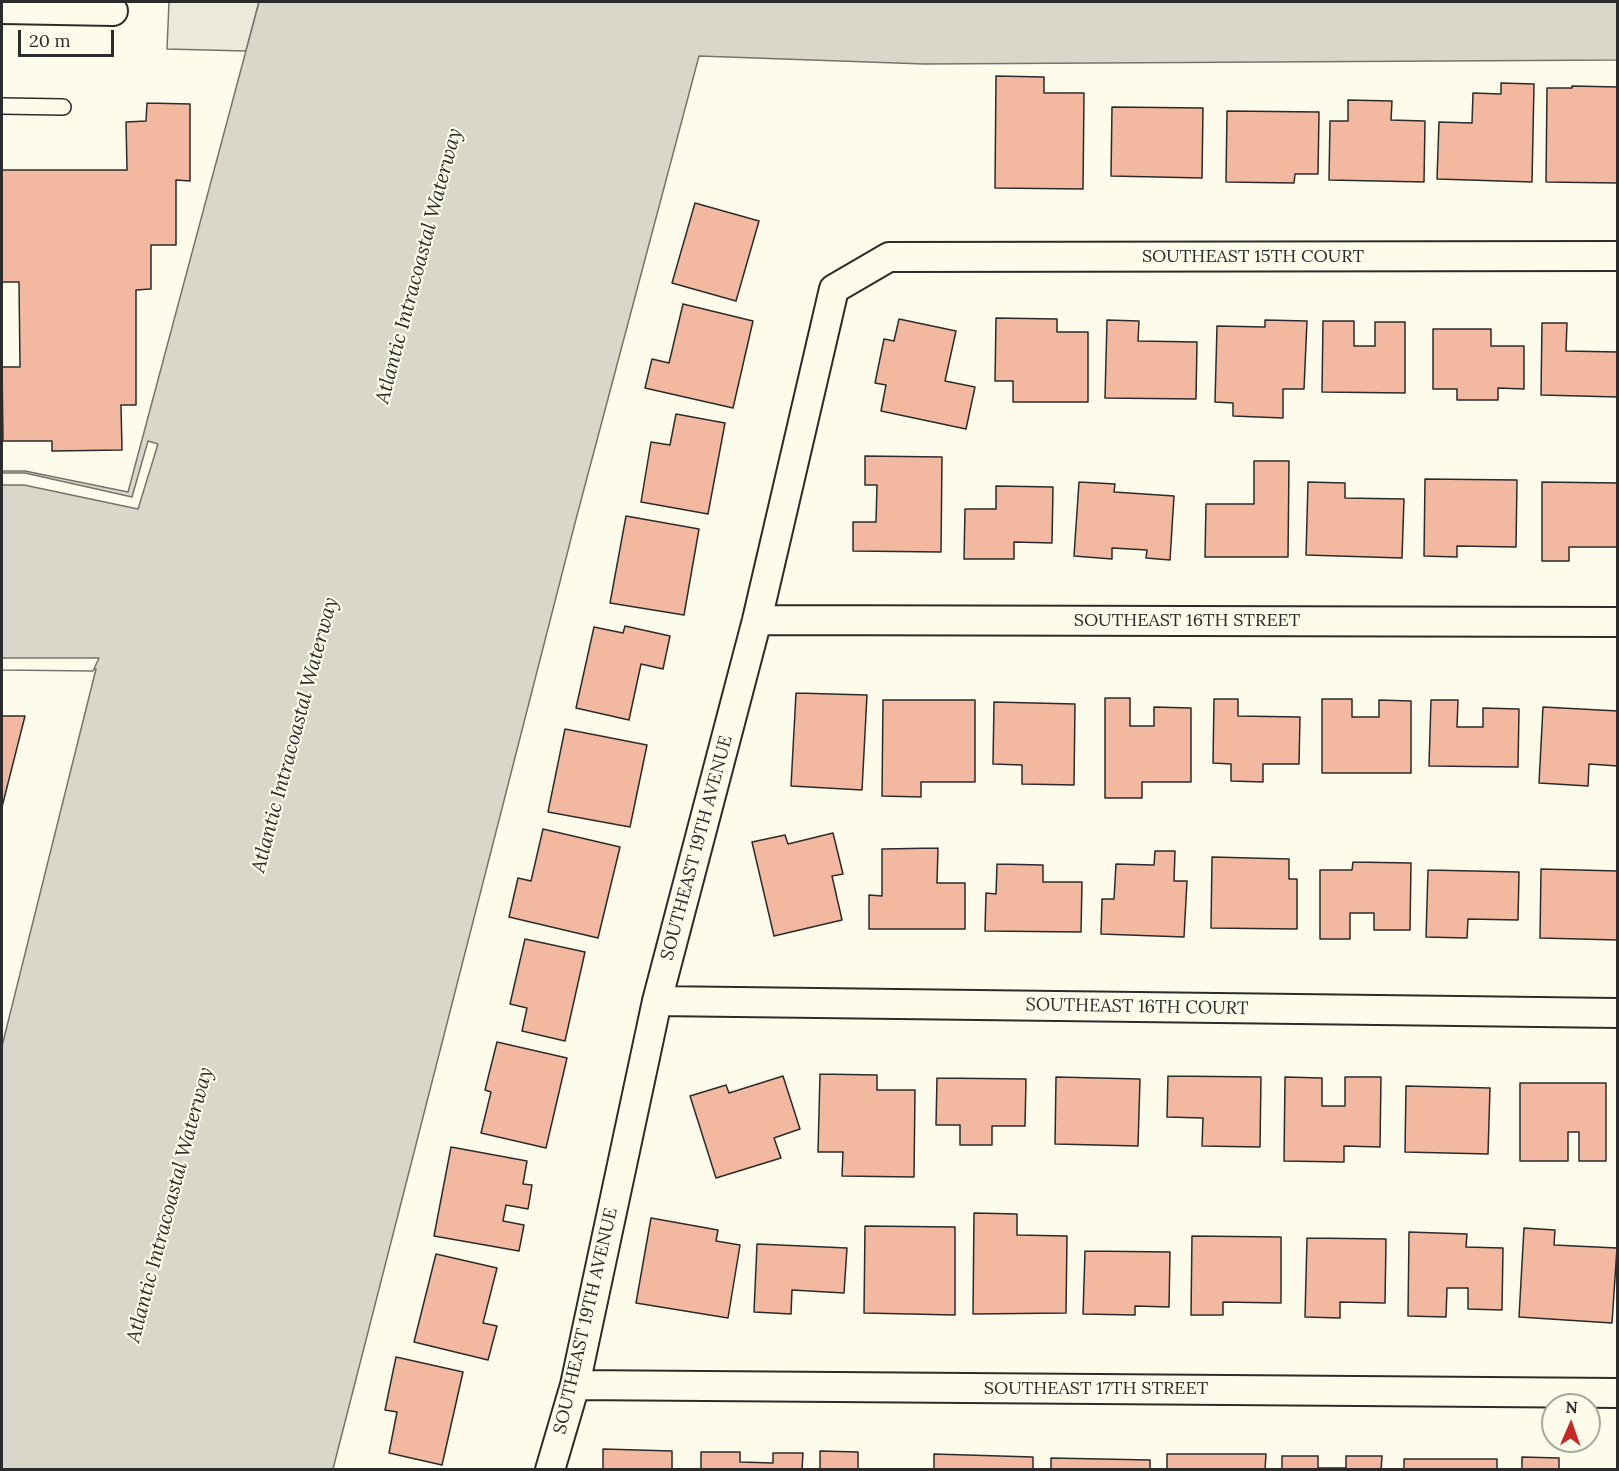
<!DOCTYPE html>
<style>
body{margin:0}
#map{position:relative;width:1619px;height:1471px;overflow:hidden;background:#fdfbea;font-family:Lora,serif}
canvas{display:block}
.frame{position:absolute;inset:0;border:3px solid #2b2b2b;pointer-events:none}
.north{position:absolute;left:1541px;top:1393px;width:60px;height:60px;box-sizing:border-box;background:#fdfbea;border:2px solid #a9a89e;border-radius:50%;rotate:2deg;font-size:16px;font-weight:700;line-height:24px;text-align:center;color:#2b2b2b}
.north::after{content:'';display:block;margin:auto;width:21px;height:27px;background:#c62828;clip-path:polygon(50% 0,100% 100%,50% 72%,0 100%)}
.scale{position:absolute;left:18px;top:30px;width:96px;height:27px;box-sizing:border-box;border:3px solid #2b2b2b;border-top:0;padding-left:8px;font-size:18px;line-height:21px;white-space:nowrap;color:#2b2b2b;-webkit-text-stroke:4px #fdfbea;paint-order:stroke}
</style>
<div id="map">
<canvas width="1619" height="1471"></canvas>
<div class="frame"></div>
<div class="north">N</div>
<div class="scale">20 m</div>
</div>
<script>
const g = document.querySelector('canvas').getContext('2d');
g.lineJoin = 'round';
function paint(path, color) {
  g.fillStyle = color;
  g.fill(path, 'evenodd');
}
function toPath(rows) {
  const path = new Path2D();
  for (const r of rows) {
    path.moveTo(r[0], r[1]);
    for (let i = 2; i < r.length; i += 2) path.lineTo(r[i], r[i + 1]);
  }
  return path;
}
function trace(path, color, width, dash) {
  g.strokeStyle = color;
  g.lineWidth = width;
  g.lineCap = dash ? 'butt' : 'round';
  g.setLineDash(dash || []);
  g.stroke(path);
}
function label(font, color, halo, rows, align = 'center') {
  g.font = font + ' Lora,serif';
  g.lineWidth = 4.5;
  g.setLineDash([]);
  g.textBaseline = 'middle';
  g.strokeStyle = halo;
  g.fillStyle = color;
  for (const [text, x, y, turn = 0] of rows) {
    g.save();
    g.translate(x, y);
    g.rotate((+turn || 0) * Math.PI / 180);
    g.textAlign = isNaN(turn) ? turn : align;
    if (halo) g.strokeText(text, 0, 0);
    g.fillText(text, 0, 0);
    g.restore();
  }
}
const green = toPath([
 [169,2,259,2,246,51,167,49,169,2]
]);
const water = toPath([
 [259,2,1617,2,1617,60,924,64,699,56,575,523,333,1469,2,1469,2,1046,96,669,2,668,2,471,25,471,128,492,259,2]
]);
const pier = toPath([
 [148,441,158,444,138,509,24,485,2,485,2,473,25,473,132,497,148,441],
 [2,658,99,658,93,671,2,670,2,658]
]);
const building = toPath([
 [996,76,1044,77,1044,93,1084,93,1083,189,995,188,996,76],
 [1501,83,1534,84,1532,182,1437,179,1439,122,1472,123,1473,93,1501,94,1501,83],
 [1572,86,1618,87,1618,183,1546,182,1547,88,1572,88,1572,86],
 [1348,100,1392,101,1391,120,1425,121,1424,182,1329,180,1330,121,1348,121,1348,100],
 [147,103,190,104,190,181,176,180,176,245,151,245,151,289,136,290,136,405,121,405,122,450,52,451,52,441,3,441,2,367,20,367,19,282,2,282,2,170,127,170,126,122,146,121,147,103],
 [1112,107,1203,108,1202,178,1111,176,1112,107],
 [1227,111,1319,112,1318,174,1295,174,1294,183,1226,182,1227,111],
 [695,203,759,221,736,301,672,283,695,203],
 [683,304,753,321,733,408,645,388,652,359,669,363,683,304],
 [996,318,1057,319,1057,332,1088,332,1088,402,1013,402,1013,381,995,381,996,318],
 [899,319,956,331,945,381,975,387,966,429,881,411,886,385,875,383,884,339,894,341,899,319],
 [1107,320,1139,321,1138,341,1197,342,1196,399,1105,398,1107,320],
 [1265,320,1307,321,1304,389,1283,389,1283,418,1233,416,1233,403,1215,402,1217,326,1265,327,1265,320],
 [1323,321,1354,321,1354,346,1375,346,1375,322,1405,322,1405,393,1322,392,1323,321],
 [1542,323,1567,323,1566,351,1618,352,1618,397,1541,395,1542,323],
 [1433,329,1491,329,1491,346,1524,346,1524,389,1498,388,1498,400,1457,400,1457,389,1433,389,1433,329],
 [676,414,725,423,708,514,641,502,651,442,670,445,676,414],
 [865,456,942,457,941,552,853,551,853,522,876,522,877,485,865,485,865,456],
 [1254,461,1289,461,1288,557,1205,557,1206,504,1254,504,1254,461],
 [1425,479,1517,480,1516,547,1457,546,1457,557,1424,556,1425,479],
 [1079,482,1115,484,1114,492,1174,496,1170,560,1146,558,1147,550,1112,548,1112,559,1074,556,1079,482],
 [1308,482,1345,483,1345,498,1404,499,1402,558,1306,555,1308,482],
 [1542,482,1618,483,1618,547,1569,547,1569,561,1542,561,1542,482],
 [996,486,1053,487,1052,543,1014,542,1014,559,964,559,965,509,996,509,996,486],
 [626,516,699,529,684,615,610,603,626,516],
 [625,626,670,636,663,669,641,664,629,720,576,708,594,627,623,633,625,626],
 [796,693,867,695,862,790,791,786,796,693],
 [1105,698,1130,698,1130,726,1154,726,1154,707,1191,708,1191,782,1142,782,1142,798,1105,798,1105,698],
 [1214,699,1238,699,1238,716,1300,717,1299,764,1263,764,1263,782,1231,781,1231,764,1213,763,1214,699],
 [1322,699,1352,699,1352,717,1379,717,1379,700,1411,701,1411,773,1322,773,1322,699],
 [883,700,975,700,975,782,921,782,921,797,882,796,883,700],
 [1431,700,1458,700,1457,727,1483,727,1483,708,1519,709,1518,767,1429,766,1431,700],
 [994,702,1075,704,1074,785,1022,784,1022,765,993,764,994,702],
 [1543,707,1618,711,1618,766,1589,764,1588,786,1539,783,1543,707],
 [2,716,25,716,2,807,2,716],
 [565,729,647,745,630,827,548,812,565,729],
 [543,829,620,847,598,938,509,917,518,878,531,881,543,829],
 [833,833,843,874,832,876,842,920,774,936,752,842,785,835,788,844,833,833],
 [938,848,937,883,965,883,965,929,869,929,869,895,882,896,882,849,938,848],
 [1155,851,1175,851,1174,881,1187,881,1184,937,1101,934,1102,899,1114,899,1116,864,1154,865,1155,851],
 [1212,857,1289,859,1289,879,1297,879,1297,929,1211,928,1212,857],
 [1353,862,1411,863,1410,930,1374,930,1374,913,1350,913,1350,939,1320,939,1320,870,1352,870,1353,862],
 [997,864,1043,865,1043,882,1082,882,1081,932,985,931,986,893,996,894,997,864],
 [1541,869,1618,871,1618,940,1540,938,1541,869],
 [1428,870,1519,872,1518,920,1468,919,1467,938,1426,937,1428,870],
 [525,939,585,952,565,1041,522,1031,527,1008,510,1004,525,939],
 [497,1042,567,1058,546,1148,481,1133,491,1092,485,1090,497,1042],
 [820,1074,877,1075,877,1090,915,1090,914,1177,842,1176,843,1152,818,1152,820,1074],
 [783,1076,800,1129,774,1138,781,1158,716,1178,690,1096,726,1085,729,1093,783,1076],
 [1168,1076,1261,1077,1260,1147,1202,1146,1203,1118,1167,1117,1168,1076],
 [1056,1077,1140,1079,1138,1146,1055,1144,1056,1077],
 [1285,1077,1322,1078,1322,1106,1345,1106,1345,1077,1381,1077,1380,1147,1344,1146,1344,1162,1284,1161,1285,1077],
 [937,1078,1026,1079,1025,1126,992,1126,992,1145,960,1145,960,1125,936,1125,937,1078],
 [1520,1083,1606,1083,1606,1161,1579,1161,1579,1132,1568,1132,1568,1161,1520,1161,1520,1083],
 [1406,1086,1490,1088,1488,1154,1405,1152,1406,1086],
 [451,1147,527,1161,523,1184,532,1185,528,1209,506,1205,503,1221,524,1225,519,1251,434,1236,451,1147],
 [974,1213,1017,1214,1017,1235,1067,1236,1066,1313,973,1314,974,1213],
 [651,1218,718,1230,716,1241,740,1245,728,1318,636,1303,651,1218],
 [865,1226,955,1227,955,1315,864,1313,865,1226],
 [1524,1228,1555,1230,1554,1245,1617,1248,1612,1323,1519,1317,1524,1228],
 [1409,1232,1467,1234,1466,1247,1503,1248,1502,1310,1468,1309,1468,1288,1447,1288,1446,1317,1408,1316,1409,1232],
 [1192,1236,1281,1237,1281,1303,1223,1302,1223,1315,1191,1315,1192,1236],
 [1307,1238,1386,1239,1385,1303,1340,1302,1340,1318,1305,1317,1307,1238],
 [757,1244,847,1248,844,1293,792,1290,791,1314,754,1312,757,1244],
 [1085,1251,1170,1252,1169,1307,1135,1306,1135,1315,1083,1314,1085,1251],
 [436,1254,497,1268,483,1323,497,1326,488,1360,414,1342,436,1254],
 [396,1357,463,1372,442,1465,389,1453,397,1412,385,1410,396,1357],
 [603,1449,672,1451,672,1470,603,1470,603,1449],
 [820,1451,858,1452,858,1470,820,1470,820,1451],
 [701,1452,740,1452,740,1462,773,1463,773,1453,803,1453,802,1470,701,1470,701,1452],
 [934,1454,1033,1457,1033,1470,934,1470,934,1454],
 [1167,1454,1266,1454,1265,1470,1167,1470,1167,1454],
 [1282,1456,1318,1456,1318,1468,1346,1468,1346,1456,1382,1456,1381,1470,1282,1470,1282,1456],
 [1522,1457,1559,1458,1559,1470,1522,1470,1522,1457],
 [1051,1458,1150,1460,1150,1470,1051,1470,1051,1458],
 [1404,1459,1497,1459,1497,1470,1404,1470,1404,1459]
]);
const service = toPath([
 [2,106,63,107]
]);
const minor = toPath([
 [2,9,113,11],
 [757,620,1618,622],
 [657,1001,1618,1013],
 [575,1385,1618,1393],
 [550,1470,575,1385,657,1001,757,620,834,289,889,257,1618,256]
]);
const streetNames = [
 ["SOUTHEAST 15TH COURT",1253,257],
 ["SOUTHEAST 16TH STREET",1187,621],
 ["SOUTHEAST 19TH AVENUE",697,848,-75],
 ["SOUTHEAST 16TH COURT",1137,1007,1],
 ["SOUTHEAST 19TH AVENUE",586,1321,-77],
 ["SOUTHEAST 17TH STREET",1096,1389]
];
const waterNames = [
 ["Atlantic Intracoastal Waterway",419,266,-75],
 ["Atlantic Intracoastal Waterway",295,735,-75],
 ["Atlantic Intracoastal Waterway",170,1205,-75]
];
paint(green, '#ecebdb');
trace(green, '#74746e', 1.5);
paint(water, '#d8d7c9');
trace(water, '#74746e', 1.5);
paint(pier, '#fdfbea');
trace(pier, '#74746e', 1.5);
paint(building, '#f2b8a0');
trace(building, '#2b2b2b', 1.5);
trace(service, '#2b2b2b', 18);
trace(minor, '#2b2b2b', 32);
trace(service, '#fdfbea', 15);
trace(minor, '#fdfbea', 28);
label('18px', '#2b2b2b', '#fdfbea', streetNames);
label('italic 20px', '#2b2b2b', '#fdfbea', waterNames);
</script>
